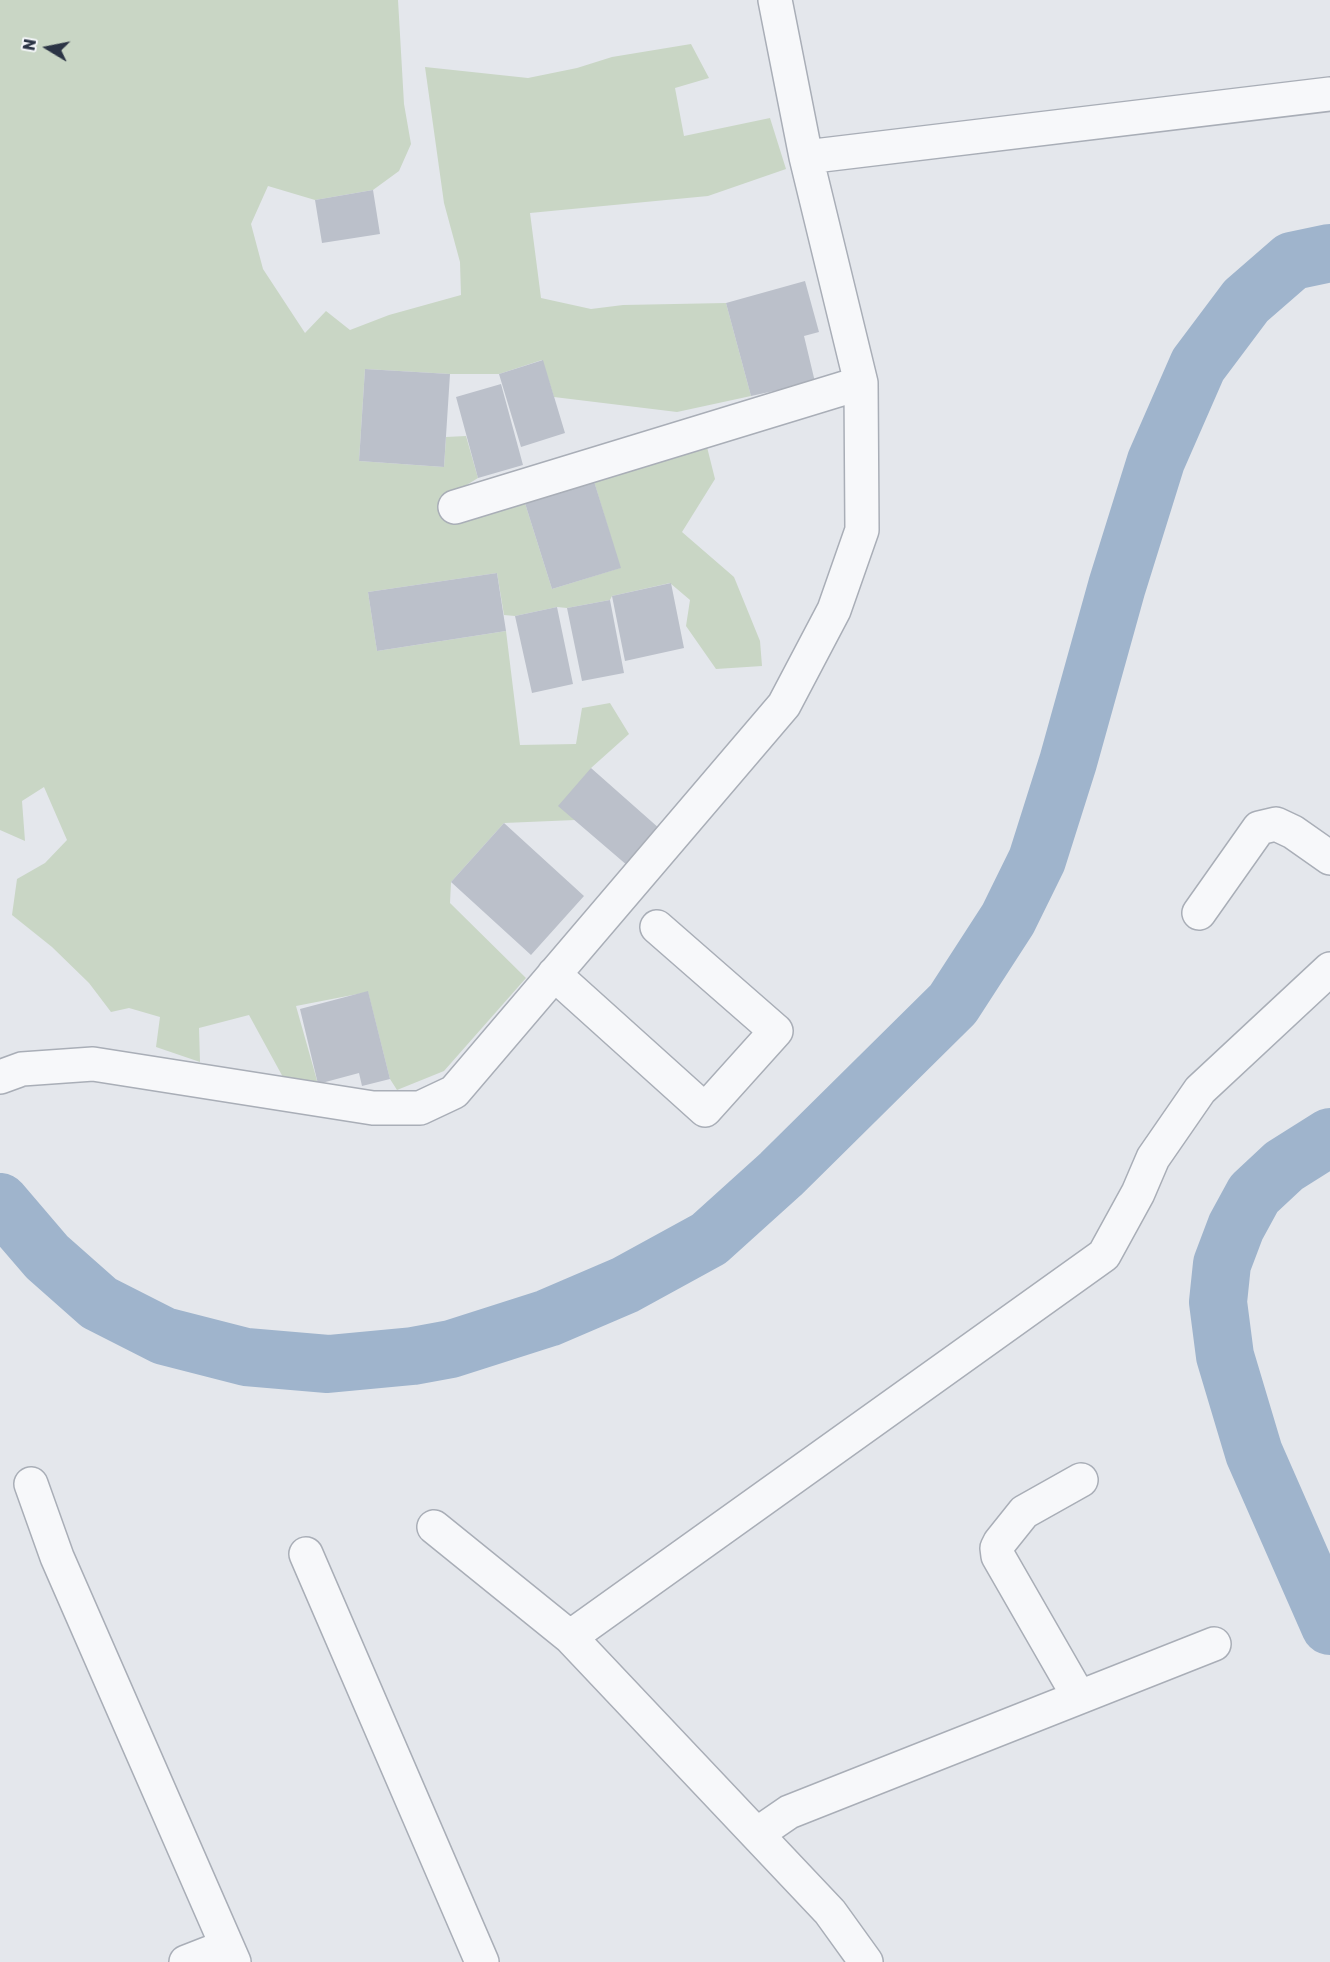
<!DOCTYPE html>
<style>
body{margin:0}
#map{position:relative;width:1330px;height:1962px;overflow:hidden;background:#e4e7ec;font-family:Rubik,sans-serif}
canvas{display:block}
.north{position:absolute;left:18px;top:18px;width:60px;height:60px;-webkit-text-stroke:4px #f4f6f9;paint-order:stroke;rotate:280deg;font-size:16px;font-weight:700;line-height:24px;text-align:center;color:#2b3445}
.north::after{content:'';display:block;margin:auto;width:21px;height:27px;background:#2b3445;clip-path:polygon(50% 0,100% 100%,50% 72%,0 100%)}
</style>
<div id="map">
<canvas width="1330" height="1962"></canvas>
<div class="north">N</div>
</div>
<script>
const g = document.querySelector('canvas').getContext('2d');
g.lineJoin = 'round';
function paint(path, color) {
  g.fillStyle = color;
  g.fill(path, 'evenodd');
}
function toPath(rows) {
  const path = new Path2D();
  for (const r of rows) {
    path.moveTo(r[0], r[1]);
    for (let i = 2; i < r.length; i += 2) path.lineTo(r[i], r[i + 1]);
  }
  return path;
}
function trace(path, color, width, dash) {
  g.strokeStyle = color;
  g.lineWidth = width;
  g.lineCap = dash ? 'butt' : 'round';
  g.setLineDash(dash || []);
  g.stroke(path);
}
const green = toPath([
 [0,0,398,0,404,104,411,144,399,171,373,190,315,200,268,186,251,224,263,269,305,333,326,311,350,330,389,315,461,295,460,262,444,203,425,67,528,78,577,68,612,57,691,44,709,78,675,88,684,136,770,118,786,169,708,196,530,213,541,298,591,309,623,305,726,303,751,396,677,412,554,397,542,360,499,374,450,374,365,369,359,461,444,467,446,437,466,436,478,478,447,497,524,500,552,589,620,568,593,478,705,439,715,479,682,532,734,577,760,641,762,666,716,669,686,626,690,600,670,583,612,596,610,600,567,608,557,607,515,616,504,615,497,573,368,592,377,651,506,631,520,745,576,744,582,708,610,703,629,734,591,768,575,820,504,823,451,882,450,903,526,978,444,1071,397,1090,390,1079,368,992,296,1006,318,1084,284,1079,249,1015,199,1028,200,1062,156,1047,160,1017,129,1008,111,1012,89,983,52,947,12,915,17,879,45,863,67,840,44,787,22,801,25,841,0,830]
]);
const river = toPath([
 [1330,1137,1284,1166,1254,1194,1236,1227,1222,1264,1218,1302,1225,1356,1254,1453,1330,1626],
 [0,1202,47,1257,99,1303,164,1336,246,1357,328,1364,413,1356,451,1349,548,1318,625,1285,709,1239,781,1174,953,1004,1008,919,1037,860,1068,762,1117,586,1156,461,1198,365,1246,301,1292,261,1330,253]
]);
const building = toPath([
 [373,190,380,234,322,243,315,200],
 [805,281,819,332,804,336,815,382,751,396,726,303],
 [543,360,565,433,521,447,499,374],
 [365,369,450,374,444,467,359,461],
 [501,384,523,465,478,478,456,397],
 [593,478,621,568,552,589,524,500],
 [497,573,506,631,377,651,368,592],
 [671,583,684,648,625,661,612,596],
 [610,600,624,673,582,681,567,608],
 [557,607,573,684,532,693,515,616],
 [591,768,660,829,628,866,558,806],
 [504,823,584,896,531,955,451,882],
 [368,991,390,1079,362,1086,359,1073,318,1084,300,1009]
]);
const minor = toPath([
 [806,157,1330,94],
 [455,507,861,383],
 [1199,913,1259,828,1276,824,1293,832,1330,858],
 [554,974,705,1110,776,1031,657,927],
 [0,1077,22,1069,93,1064,373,1108,420,1108,454,1092,784,705,834,610,862,530,861,383,806,157,775,0],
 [31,1484,57,1557,234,1962],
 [434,1527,570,1637,830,1912,866,1962],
 [306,1554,482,1962],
 [570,1637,1104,1255,1138,1193,1153,1158,1200,1090,1330,969],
 [1079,1697,998,1556,997,1548,1000,1542,1024,1512,1081,1480],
 [757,1834,789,1812,1214,1644],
 [186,1962,227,1946]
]);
paint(green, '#c9d6c5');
trace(river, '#9fb4cc', 58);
paint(building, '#bbc0ca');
trace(minor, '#a9aeb7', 36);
trace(minor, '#f7f8fa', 33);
</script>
